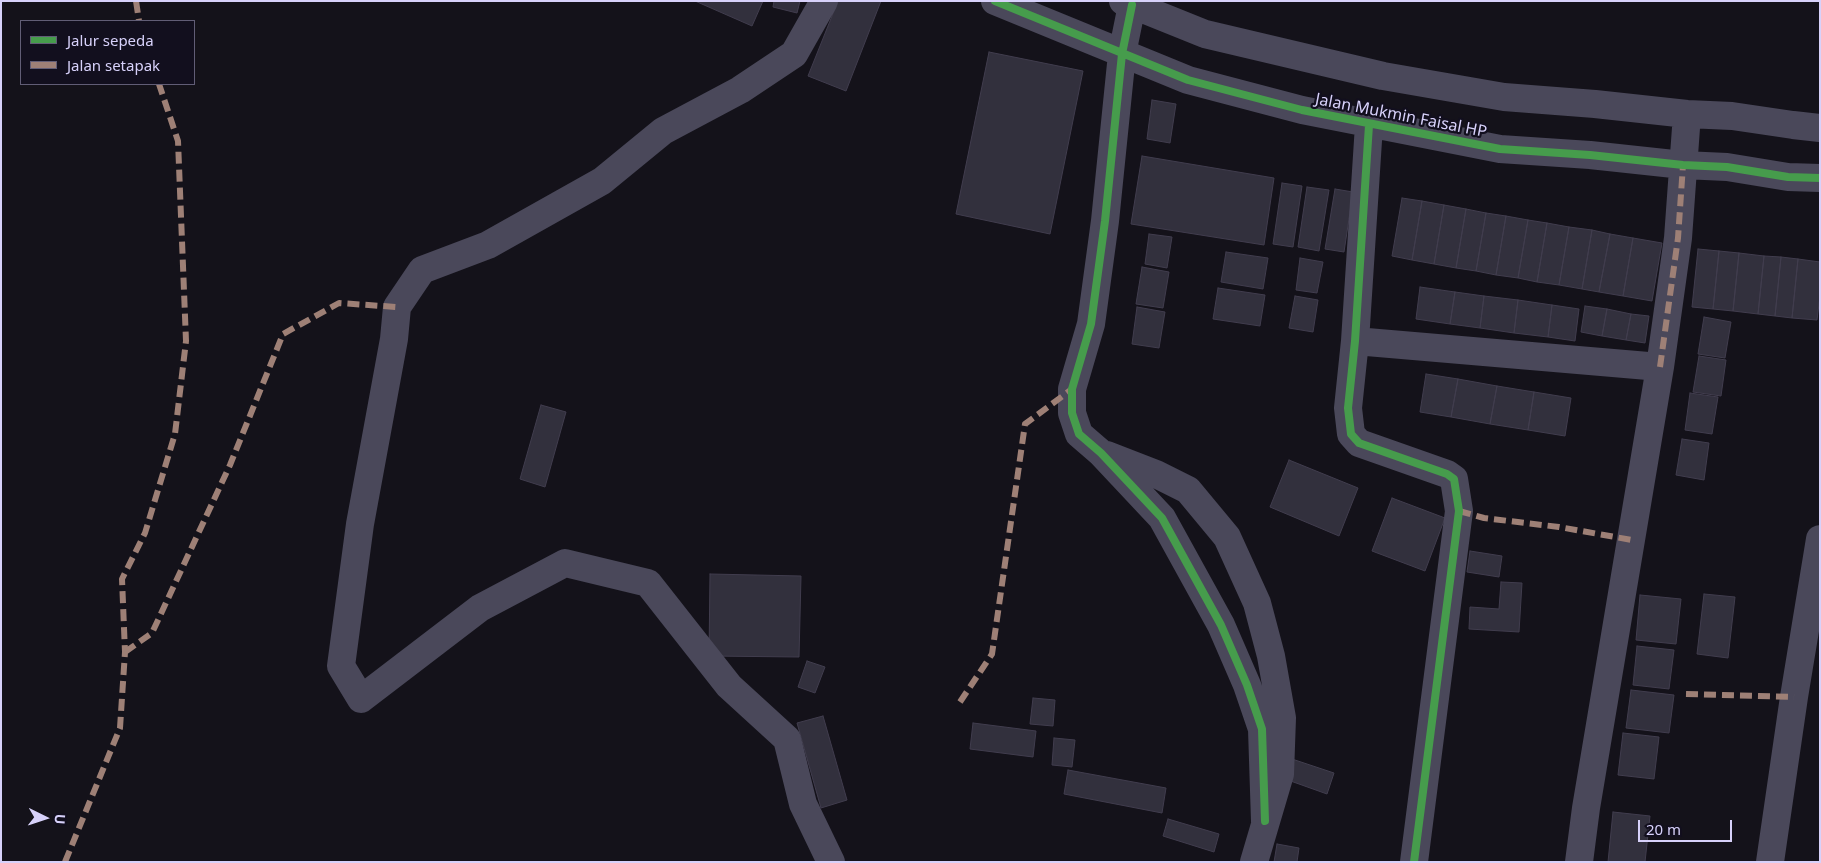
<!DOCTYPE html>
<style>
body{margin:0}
#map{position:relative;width:1821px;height:863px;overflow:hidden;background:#14121a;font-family:"Noto Sans",sans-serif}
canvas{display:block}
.frame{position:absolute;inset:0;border:2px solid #d7d1fa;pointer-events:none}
.legend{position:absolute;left:20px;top:20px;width:175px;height:65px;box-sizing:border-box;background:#120f1e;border:1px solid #615d76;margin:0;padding:6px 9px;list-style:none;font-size:15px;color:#d7d1fa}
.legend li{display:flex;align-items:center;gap:10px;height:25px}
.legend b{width:25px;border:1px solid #615d76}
.north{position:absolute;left:20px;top:793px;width:50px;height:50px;-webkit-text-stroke:4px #120f1e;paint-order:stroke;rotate:94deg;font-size:14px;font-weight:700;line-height:20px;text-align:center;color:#d7d1fa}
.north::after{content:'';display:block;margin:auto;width:18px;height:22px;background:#d7d1fa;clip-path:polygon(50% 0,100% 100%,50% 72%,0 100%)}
.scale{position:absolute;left:1638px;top:820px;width:94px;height:22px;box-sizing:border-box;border:2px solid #d7d1fa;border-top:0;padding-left:6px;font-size:15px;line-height:18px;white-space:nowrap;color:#d7d1fa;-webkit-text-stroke:4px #120f1e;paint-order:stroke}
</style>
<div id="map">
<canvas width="1821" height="863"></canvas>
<div class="frame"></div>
<ul class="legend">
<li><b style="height:6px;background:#469c4c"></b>Jalur sepeda</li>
<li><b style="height:6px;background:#9e8076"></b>Jalan setapak</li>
</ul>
<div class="north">U</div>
<div class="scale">20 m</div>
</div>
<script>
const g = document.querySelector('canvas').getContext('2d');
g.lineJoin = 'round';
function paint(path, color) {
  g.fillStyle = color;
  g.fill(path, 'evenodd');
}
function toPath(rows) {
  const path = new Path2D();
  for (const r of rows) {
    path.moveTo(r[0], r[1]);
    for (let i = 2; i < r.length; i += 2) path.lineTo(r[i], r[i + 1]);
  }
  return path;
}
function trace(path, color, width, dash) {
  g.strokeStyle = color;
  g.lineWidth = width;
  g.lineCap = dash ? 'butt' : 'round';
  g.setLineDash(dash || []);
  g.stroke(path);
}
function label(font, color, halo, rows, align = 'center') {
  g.font = font + ' "Noto Sans",sans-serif';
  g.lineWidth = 4.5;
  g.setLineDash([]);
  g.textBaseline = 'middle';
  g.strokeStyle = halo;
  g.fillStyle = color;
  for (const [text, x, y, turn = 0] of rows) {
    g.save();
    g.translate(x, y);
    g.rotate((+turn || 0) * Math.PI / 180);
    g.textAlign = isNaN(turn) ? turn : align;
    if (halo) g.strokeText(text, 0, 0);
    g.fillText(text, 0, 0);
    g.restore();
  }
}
const building = toPath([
 [695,1,763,1,752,26,695,1],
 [774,1,800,1,797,13,773,7,774,1],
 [838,1,881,1,846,91,808,76,838,1],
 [989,52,1083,71,1050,234,956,214,989,52],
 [1152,100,1176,104,1170,143,1147,139,1152,100],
 [1142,156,1274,178,1264,245,1131,224,1142,156],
 [1282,183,1302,186,1293,247,1273,244,1282,183],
 [1307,187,1329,190,1319,251,1298,247,1307,187],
 [1335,189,1353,192,1344,252,1325,249,1335,189],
 [1402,198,1422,201,1412,260,1392,256,1402,198],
 [1422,201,1444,205,1434,264,1412,260,1422,201],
 [1444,205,1466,209,1456,268,1434,264,1444,205],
 [1466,209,1486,213,1476,271,1456,268,1466,209],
 [1486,213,1506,216,1496,275,1476,271,1486,213],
 [1506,216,1528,220,1518,278,1496,275,1506,216],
 [1528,220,1547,223,1537,282,1518,278,1528,220],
 [1547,223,1569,227,1559,285,1537,282,1547,223],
 [1569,227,1592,230,1582,289,1559,285,1569,227],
 [1592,230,1610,234,1599,292,1582,289,1592,230],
 [1149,234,1172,237,1167,268,1145,264,1149,234],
 [1610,234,1633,238,1623,296,1599,292,1610,234],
 [1633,238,1662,243,1652,301,1623,296,1633,238],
 [1698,249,1719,251,1713,309,1692,307,1698,249],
 [1719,251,1739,253,1733,311,1713,309,1719,251],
 [1226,252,1268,258,1263,289,1221,282,1226,252],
 [1739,253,1764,256,1758,314,1733,311,1739,253],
 [1764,256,1781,257,1775,316,1758,314,1764,256],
 [1781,257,1798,259,1792,318,1775,316,1781,257],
 [1300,258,1323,262,1317,293,1296,290,1300,258],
 [1798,259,1820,262,1820,296,1817,320,1792,318,1798,259],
 [1142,267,1169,272,1163,308,1136,304,1142,267],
 [1420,287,1455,292,1450,324,1416,319,1420,287],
 [1218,288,1265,295,1260,326,1213,319,1218,288],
 [1455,292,1484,296,1480,328,1450,324,1455,292],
 [1295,296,1318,300,1313,332,1289,328,1295,296],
 [1484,296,1518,300,1514,333,1480,328,1484,296],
 [1518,300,1552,305,1548,337,1514,333,1518,300],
 [1552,305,1579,309,1575,341,1548,337,1552,305],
 [1585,306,1607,309,1602,336,1581,332,1585,306],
 [1137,307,1165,312,1159,348,1132,344,1137,307],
 [1607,309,1631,314,1626,340,1602,336,1607,309],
 [1631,314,1649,316,1645,343,1626,340,1631,314],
 [1704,317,1731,322,1725,358,1698,354,1704,317],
 [1699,356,1726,360,1721,396,1693,392,1699,356],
 [1426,374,1458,379,1451,417,1420,412,1426,374],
 [1458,379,1497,386,1490,424,1451,417,1458,379],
 [1497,386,1534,392,1528,430,1490,424,1497,386],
 [1534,392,1571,398,1565,436,1528,430,1534,392],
 [1690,393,1718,397,1712,434,1685,430,1690,393],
 [541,405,566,412,545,487,520,479,541,405],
 [1682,439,1709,443,1704,480,1676,475,1682,439],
 [1289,460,1358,488,1339,536,1270,507,1289,460],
 [1392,498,1445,518,1425,571,1372,551,1392,498],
 [1470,551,1502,556,1499,577,1467,572,1470,551],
 [710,574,801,576,799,657,709,656,710,574],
 [1501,582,1522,583,1519,632,1469,629,1470,607,1499,609,1501,582],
 [1704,594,1735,597,1728,658,1697,654,1704,594],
 [1640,595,1681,599,1676,644,1636,640,1640,595],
 [1637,646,1674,650,1669,689,1633,685,1637,646],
 [807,661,825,667,815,693,798,687,807,661],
 [1631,690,1674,695,1669,733,1626,728,1631,690],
 [1033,698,1055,700,1053,726,1030,724,1033,698],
 [823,716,847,800,821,808,797,723,823,716],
 [973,723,1036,731,1033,757,970,749,973,723],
 [1623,733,1659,737,1654,779,1618,775,1623,733],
 [1054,738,1075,740,1072,767,1052,765,1054,738],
 [1292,759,1334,773,1327,794,1285,779,1292,759],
 [1068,770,1166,788,1162,813,1064,794,1068,770],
 [1613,812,1650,816,1645,862,1608,862,1613,812],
 [1168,819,1219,834,1214,852,1163,836,1168,819],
 [1277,844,1299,848,1297,862,1274,862,1277,844]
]);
const minor = toPath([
 [824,1,794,54,740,90,663,131,602,181,488,245,422,270,397,307,394,339,360,524,341,666,361,699,480,608,565,563,648,583,729,686,787,739,803,804,831,862],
 [995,1,1188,80,1302,110,1500,149,1590,155,1683,165,1727,167,1788,177,1820,178],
 [1123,1,1205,34,1383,76,1504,97,1595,104,1687,114,1732,116,1793,125,1820,128],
 [1132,5,1122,54,1105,221,1091,324,1072,389,1072,413,1079,434,1101,453,1162,518,1221,625,1247,685,1262,729,1265,821],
 [1369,125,1355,341,1348,408,1351,434,1359,443,1447,474,1454,479,1459,511,1414,862],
 [1355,341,1660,367],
 [1107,455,1156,474,1188,490,1227,537,1257,603,1271,656,1282,718,1280,774,1254,862],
 [1579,862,1586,808,1660,367,1678,238,1687,114],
 [1770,862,1794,697,1820,539]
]);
const quiet = toPath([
 [136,1,139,21],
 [1660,367,1678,238,1683,165],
 [1459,511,1484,518,1559,527,1632,540],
 [125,652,152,633,230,465,283,334,339,303,397,307],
 [1686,694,1794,697],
 [960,702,992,654,1025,424,1072,389],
 [65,862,120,728,125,652,122,579,145,533,175,434,186,341,178,141,159,84]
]);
const cycleway = toPath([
 [995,1,1188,80,1302,110,1500,149,1590,155,1683,165,1727,167,1788,177,1820,178],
 [1132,5,1122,54,1105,221,1091,324,1072,389,1072,413,1079,434,1101,453,1162,518,1221,625,1247,685,1262,729,1265,821],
 [1369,125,1355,341,1348,408,1351,434,1359,443,1447,474,1454,479,1459,511,1414,862]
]);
const streetNames = [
 ["Jalan Mukmin Faisal HP",1401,116,11]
];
paint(building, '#32303d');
trace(building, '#413d4e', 1);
trace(minor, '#4a485a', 28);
trace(quiet, '#9e8076', 6, [12, 6]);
trace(cycleway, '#469c4c', 8);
label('16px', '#d7d1fa', '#120f1e', streetNames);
</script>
